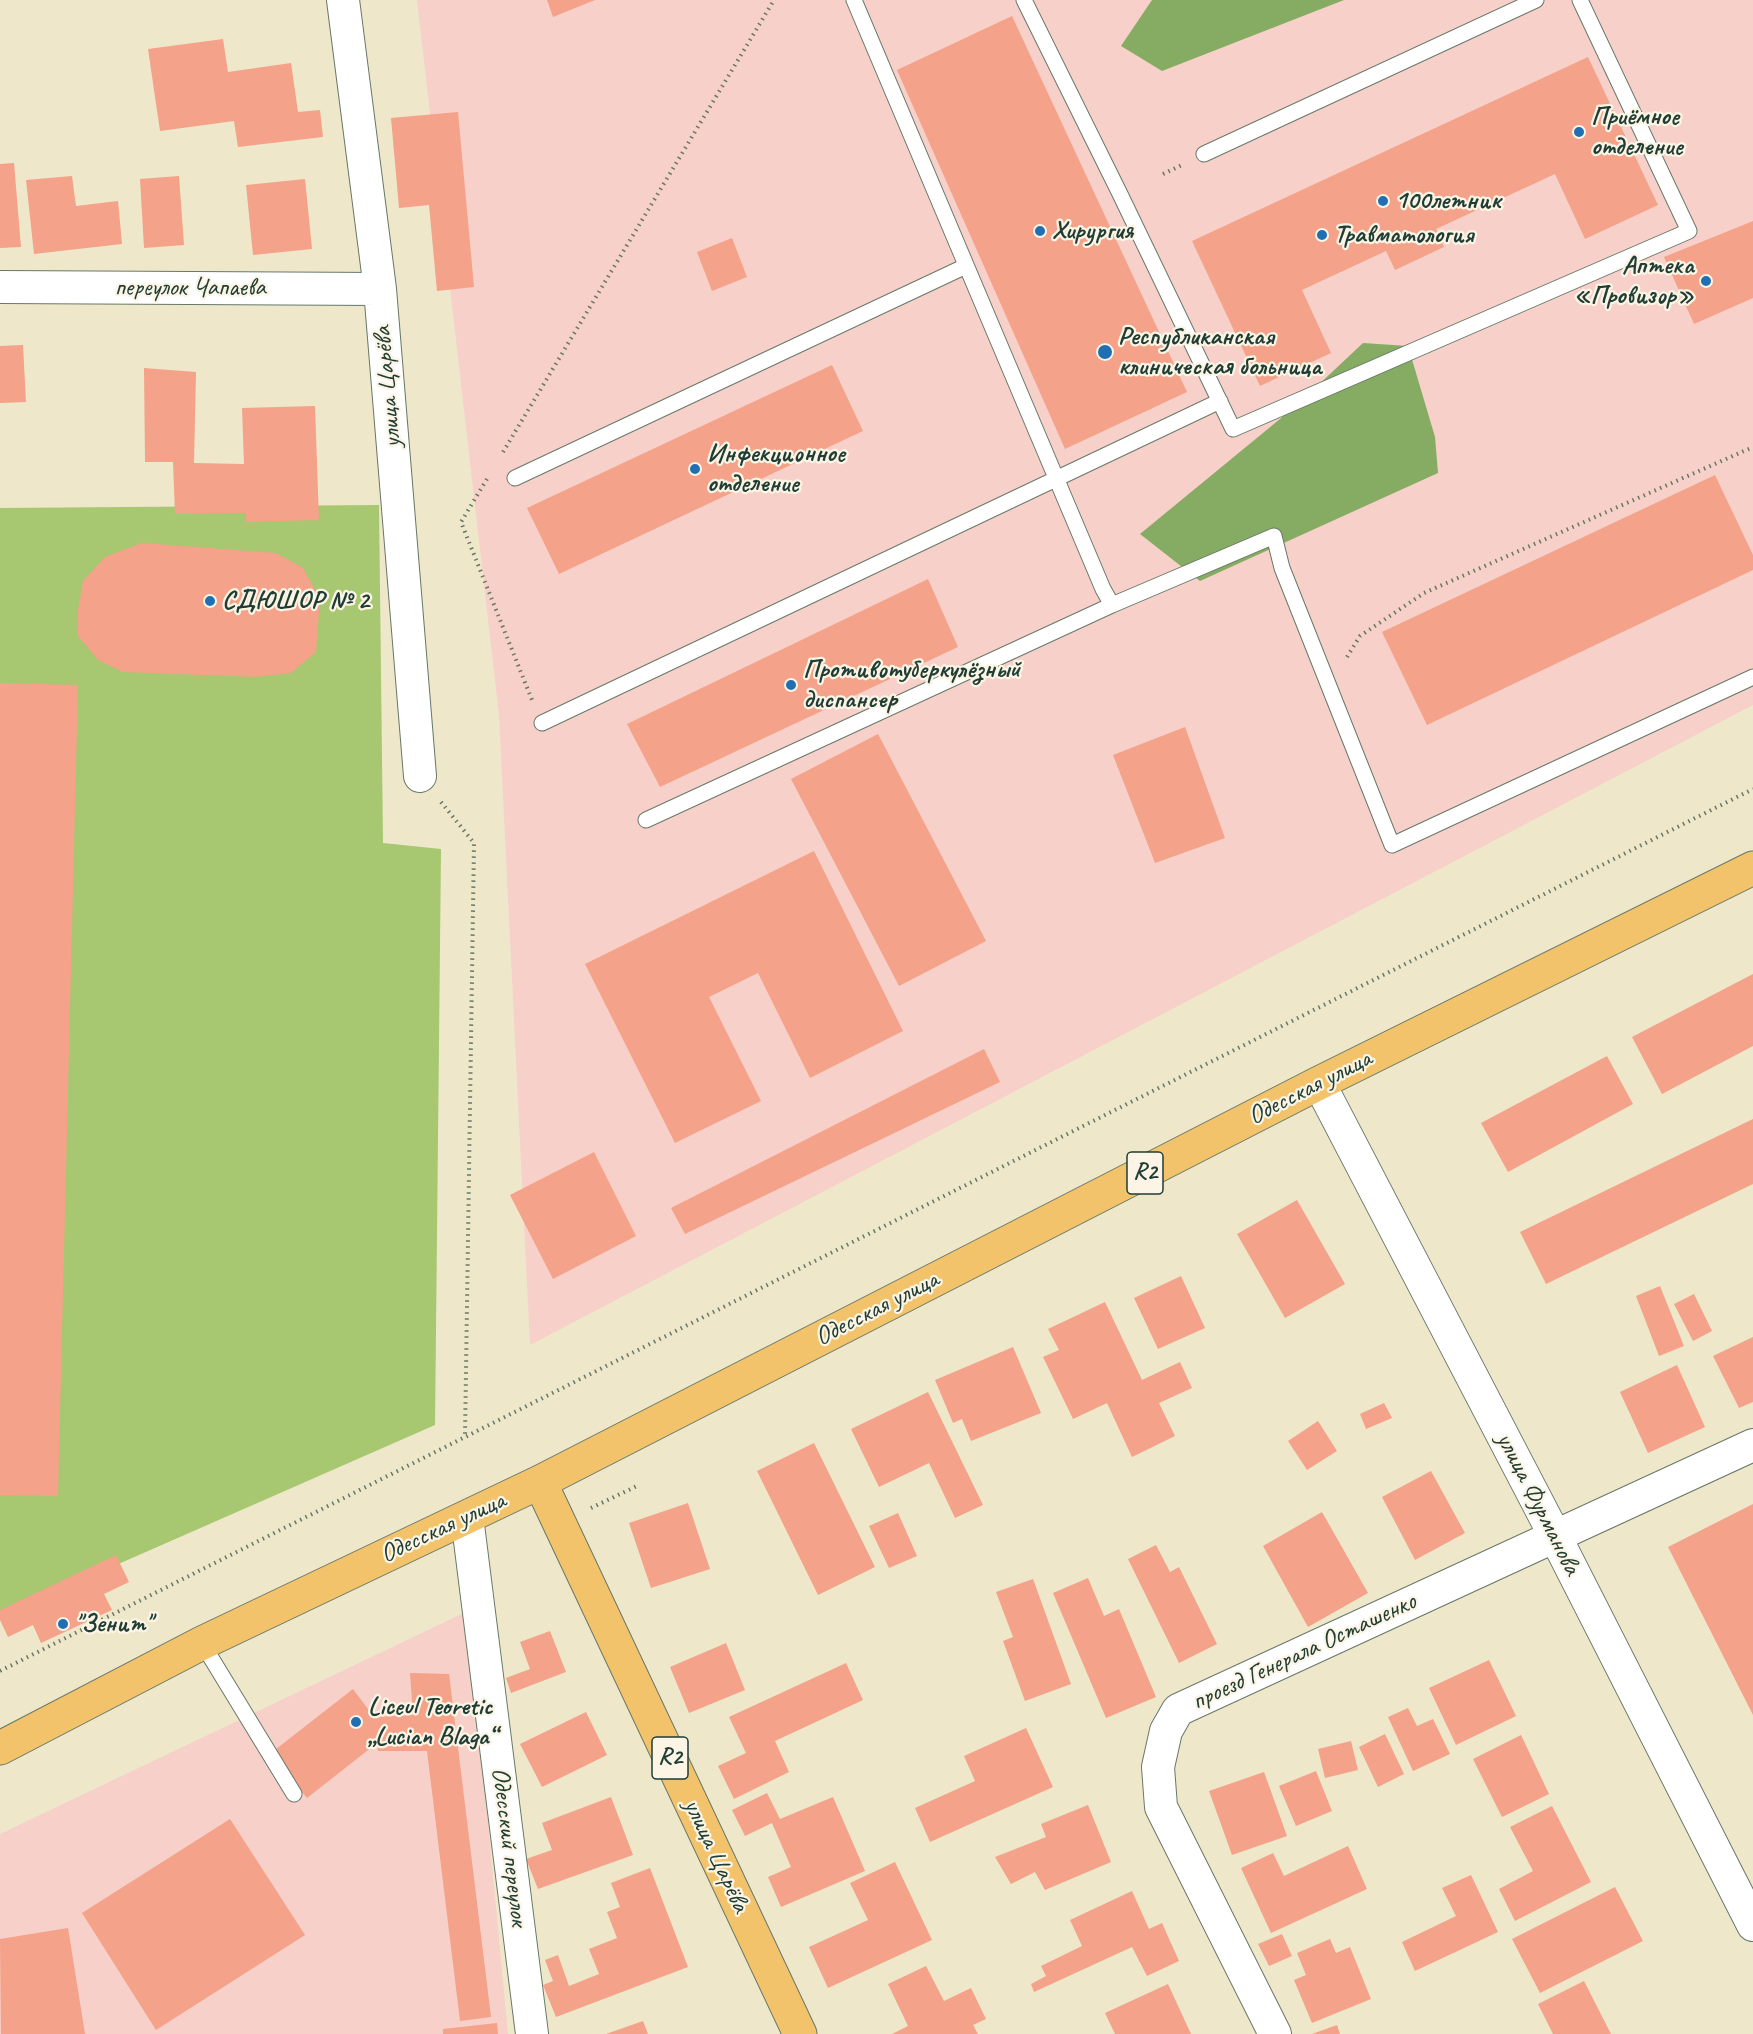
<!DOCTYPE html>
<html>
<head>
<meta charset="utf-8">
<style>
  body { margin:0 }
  canvas { display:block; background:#eee7ca }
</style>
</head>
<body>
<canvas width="1753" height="2034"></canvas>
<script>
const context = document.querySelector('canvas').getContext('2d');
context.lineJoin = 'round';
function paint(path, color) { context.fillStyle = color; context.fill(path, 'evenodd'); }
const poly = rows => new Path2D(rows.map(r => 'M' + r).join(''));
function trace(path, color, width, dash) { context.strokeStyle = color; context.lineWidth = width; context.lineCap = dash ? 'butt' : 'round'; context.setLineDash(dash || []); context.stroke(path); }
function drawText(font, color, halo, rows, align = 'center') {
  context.font = font + ' Caveat,sans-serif'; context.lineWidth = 4.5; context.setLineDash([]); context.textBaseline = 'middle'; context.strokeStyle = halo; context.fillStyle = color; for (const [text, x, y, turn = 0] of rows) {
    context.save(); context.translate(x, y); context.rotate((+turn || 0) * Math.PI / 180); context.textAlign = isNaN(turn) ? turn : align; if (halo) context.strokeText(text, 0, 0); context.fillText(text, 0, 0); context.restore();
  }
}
const built = poly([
  [417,0,1753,0,1753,705,530,1345,499,715],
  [468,1611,508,2034,0,2034,0,1834]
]);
const green = poly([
  [379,505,383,843,441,849,435,1425,0,1616,0,508]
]);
const forest = poly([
  [1152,0,1344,0,1162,71,1121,46],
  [1363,343,1408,346,1435,437,1438,473,1200,581,1140,534,1297,405]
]);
const building = poly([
  [547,0,595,0,553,17],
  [1012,16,1187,392,1065,449,897,70],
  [223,39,228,72,291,63,298,112,320,110,323,137,238,147,234,121,160,131,148,49],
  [1588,57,1658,205,1585,239,1555,174,1436,229,1444,247,1395,270,1386,251,1302,290,1331,353,1260,386,1192,241],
  [458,112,474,287,437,291,429,205,399,208,391,118],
  [14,163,21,247,0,248,0,164],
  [72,176,76,206,118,201,122,244,34,254,26,180],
  [179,176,184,245,144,248,140,179],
  [305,179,312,249,253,255,246,185],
  [1753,221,1753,298,1694,324,1664,257],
  [732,238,747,277,712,291,697,252],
  [23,345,26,402,0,403,0,346],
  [832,365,863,431,559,574,527,508],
  [144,368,196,372,194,463,244,464,242,408,315,406,319,520,246,522,246,513,175,514,173,462,145,462],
  [1715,475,1753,555,1753,570,1427,725,1382,632],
  [142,543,276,553,303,568,320,599,316,652,291,673,255,677,123,672,98,660,78,636,78,610,83,581,105,557],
  [928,579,958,647,660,787,627,724],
  [0,683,78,685,58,1496,0,1495],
  [1185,727,1225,838,1155,863,1113,755],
  [878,734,986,941,899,986,791,779],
  [814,851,903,1031,810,1078,758,973,709,997,761,1101,675,1143,585,964],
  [1753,974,1753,1046,1662,1094,1632,1037],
  [984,1049,1000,1082,685,1234,671,1208],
  [1607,1056,1633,1104,1508,1172,1481,1123],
  [1753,1119,1753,1184,1546,1284,1520,1232],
  [594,1152,636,1236,553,1279,510,1195],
  [1297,1200,1345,1284,1285,1318,1237,1234],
  [1181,1276,1205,1328,1158,1349,1134,1298],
  [1660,1286,1684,1346,1659,1356,1636,1296],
  [1694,1294,1712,1331,1693,1341,1674,1304],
  [1105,1302,1142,1380,1180,1362,1192,1388,1159,1403,1175,1436,1132,1457,1107,1403,1073,1419,1043,1357,1059,1350,1048,1329],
  [1753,1337,1753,1402,1739,1408,1713,1356],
  [1013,1347,1041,1413,971,1441,962,1419,953,1423,935,1380],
  [1677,1365,1705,1427,1648,1453,1620,1392],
  [928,1392,983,1505,955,1518,929,1463,879,1487,851,1429],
  [1384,1403,1392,1418,1366,1429,1360,1414],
  [1318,1421,1337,1451,1307,1470,1288,1441],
  [814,1443,875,1567,818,1595,757,1471],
  [1431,1471,1465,1533,1415,1560,1382,1497],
  [688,1503,710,1569,651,1588,629,1523],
  [1753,1504,1753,1715,1668,1547],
  [1322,1512,1368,1593,1308,1627,1263,1546],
  [898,1513,917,1556,889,1568,869,1526],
  [1156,1545,1170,1572,1179,1567,1217,1644,1179,1663,1128,1559],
  [116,1555,129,1582,104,1594,112,1610,41,1643,33,1625,8,1637,0,1620,0,1610],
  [1088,1578,1104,1616,1119,1609,1156,1697,1106,1718,1053,1593],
  [1033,1579,1071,1684,1025,1701,1003,1641,1013,1637,996,1592],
  [550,1631,566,1672,511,1693,506,1678,530,1669,520,1642],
  [726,1643,745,1690,689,1713,670,1667],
  [1489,1660,1516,1716,1456,1745,1429,1688],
  [846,1663,863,1700,775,1741,789,1772,734,1799,718,1766,746,1753,729,1717],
  [410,1673,449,1674,491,2017,460,2021,427,1751,378,1751,377,1743,307,1798,271,1753,353,1689,374,1717,413,1715],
  [1408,1708,1417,1726,1433,1719,1450,1754,1413,1771,1388,1717],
  [586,1712,607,1755,542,1787,520,1744],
  [1026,1728,1053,1787,930,1842,915,1808,975,1781,964,1756],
  [1385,1734,1404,1774,1378,1787,1359,1747],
  [1521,1735,1549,1794,1502,1817,1473,1759],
  [1351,1741,1358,1770,1325,1778,1318,1749],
  [1316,1771,1332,1811,1296,1826,1279,1786],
  [1264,1772,1287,1836,1232,1855,1209,1791],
  [767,1793,780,1819,833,1797,865,1871,781,1907,768,1877,791,1867,772,1823,745,1836,732,1810],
  [611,1797,633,1855,538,1889,526,1859,552,1850,542,1823],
  [1088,1805,1111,1862,1045,1890,1035,1872,1011,1884,995,1857,1046,1837,1041,1824],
  [1552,1806,1591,1882,1515,1921,1499,1889,1533,1871,1510,1827],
  [230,1819,305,1935,156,2030,82,1913],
  [1348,1846,1367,1889,1271,1933,1241,1868,1273,1853,1284,1876],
  [895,1862,932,1940,828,1988,809,1947,868,1920,850,1883],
  [650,1868,688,1967,556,2017,543,1985,553,1981,545,1960,558,1955,569,1986,599,1974,589,1949,617,1938,607,1912,620,1907,611,1883],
  [1471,1875,1498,1932,1415,1971,1402,1942,1456,1916,1442,1888],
  [1615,1887,1643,1941,1540,1993,1512,1939],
  [1132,1891,1149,1929,1162,1923,1179,1961,1147,1976,1132,1947,1034,1992,1031,1984,1046,1976,1041,1966,1082,1946,1070,1920],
  [68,1928,85,2034,1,2034,0,1939],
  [1282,1934,1292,1956,1269,1966,1258,1944],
  [1330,1939,1336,1953,1350,1947,1371,1999,1312,2023,1294,1980,1306,1975,1297,1953],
  [926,1966,944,2001,971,1988,986,2019,973,2025,978,2034,892,2034,908,2026,888,1984],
  [1584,1981,1611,2034,1553,2034,1538,2004],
  [1168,1984,1191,2034,1115,2034,1105,2013],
  [643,2021,648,2034,606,2034],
  [497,2023,498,2034,443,2034,443,2029],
  [1337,2025,1340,2034,1312,2034]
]);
const path = poly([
  [1163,174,1182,165],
  [503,452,774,0],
  [487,479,461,522,532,700],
  [1347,657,1360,636,1424,593,1753,447],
  [441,802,474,843,465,1437],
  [591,1508,637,1486],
  [0,1671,1753,789]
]);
const lane = poly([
  [854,0,1103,589,1112,605,1274,536,1282,568,1392,845,1753,677],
  [1024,0,1120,194,1233,429,1689,231,1580,0],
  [1204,154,1536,0],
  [515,478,966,266],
  [542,723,1220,401],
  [646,820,1112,605],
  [202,1643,294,1794]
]);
const street = poly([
  [343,0,380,289,420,776],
  [0,287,380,289],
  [1319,1083,1555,1536,1753,1925],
  [467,1517,532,2034],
  [1275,2034,1161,1807,1158,1767,1166,1731,1178,1710,1753,1445]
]);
const primary = poly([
  [540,1482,800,2034],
  [0,1748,202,1643,540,1482,1319,1083,1753,868]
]);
const markers = [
  [1579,132,6,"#1f6fb2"],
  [1383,201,6,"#1f6fb2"],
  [1040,231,6,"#1f6fb2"],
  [1322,235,6,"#1f6fb2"],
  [1706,281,6,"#1f6fb2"],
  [1105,352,8,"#1f6fb2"],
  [695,469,6,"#1f6fb2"],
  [210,601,6,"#1f6fb2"],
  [791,685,6,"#1f6fb2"],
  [63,1624,6,"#1f6fb2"],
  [356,1722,6,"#1f6fb2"]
];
const shields = [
  [1145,1173,36],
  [670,1758,36]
];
const shieldNames = [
  ["R2",1145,1173],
  ["R2",670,1758]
];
const poiNames = [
  ["Приёмное",1591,117],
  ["отделение",1591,147],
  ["100летник",1395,201],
  ["Хирургия",1052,231],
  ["Травматология",1334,235],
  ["Аптека",1694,266,"right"],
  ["«Провизор»",1694,296,"right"],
  ["Республиканская",1118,337],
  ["клиническая больница",1118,367],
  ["Инфекционное",707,454],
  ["отделение",707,484],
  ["СДЮШОР № 2",222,601],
  ["Противотуберкулёзный",803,670],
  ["диспансер",803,700],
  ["\"Зенит\"",75,1624],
  ["Liceul Teoretic",368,1707],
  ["„Lucian Blaga“",368,1737]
];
const streetNames = [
  ["переулок Чапаева",190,288],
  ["улица Царёва",388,387,-95],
  ["Одесская улица",1310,1088,-27],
  ["Одесская улица",877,1309,-27],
  ["улица Фурманова",1538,1504,63],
  ["Одесская улица",443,1528,-25],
  ["проезд Генерала Осташенко",1304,1652,-25],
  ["Одесский переулок",509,1847,83],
  ["улица Царёва",716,1856,65]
];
paint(built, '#f7d0c9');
paint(green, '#a7c770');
paint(forest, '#85ac62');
paint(building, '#f4a289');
trace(lane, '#677868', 17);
trace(street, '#677868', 34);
trace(primary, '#677868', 35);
trace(path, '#677868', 4, [1.5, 4.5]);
trace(lane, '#fff', 15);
trace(street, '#fff', 32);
trace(primary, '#f2c36a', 33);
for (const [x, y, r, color] of markers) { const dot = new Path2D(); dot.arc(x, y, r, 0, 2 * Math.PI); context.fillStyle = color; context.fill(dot); trace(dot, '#fcf5e5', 2); }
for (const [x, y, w] of shields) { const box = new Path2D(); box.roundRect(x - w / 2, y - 21, w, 42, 4.5); context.fillStyle = '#fcf5e5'; context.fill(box); trace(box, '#1f3d34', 1.5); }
drawText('bold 24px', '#1f3d34', null, shieldNames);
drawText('bold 26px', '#1f3d34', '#fcf5e5', poiNames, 'left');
drawText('26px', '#1f3d34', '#fcf5e5', streetNames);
</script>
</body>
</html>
